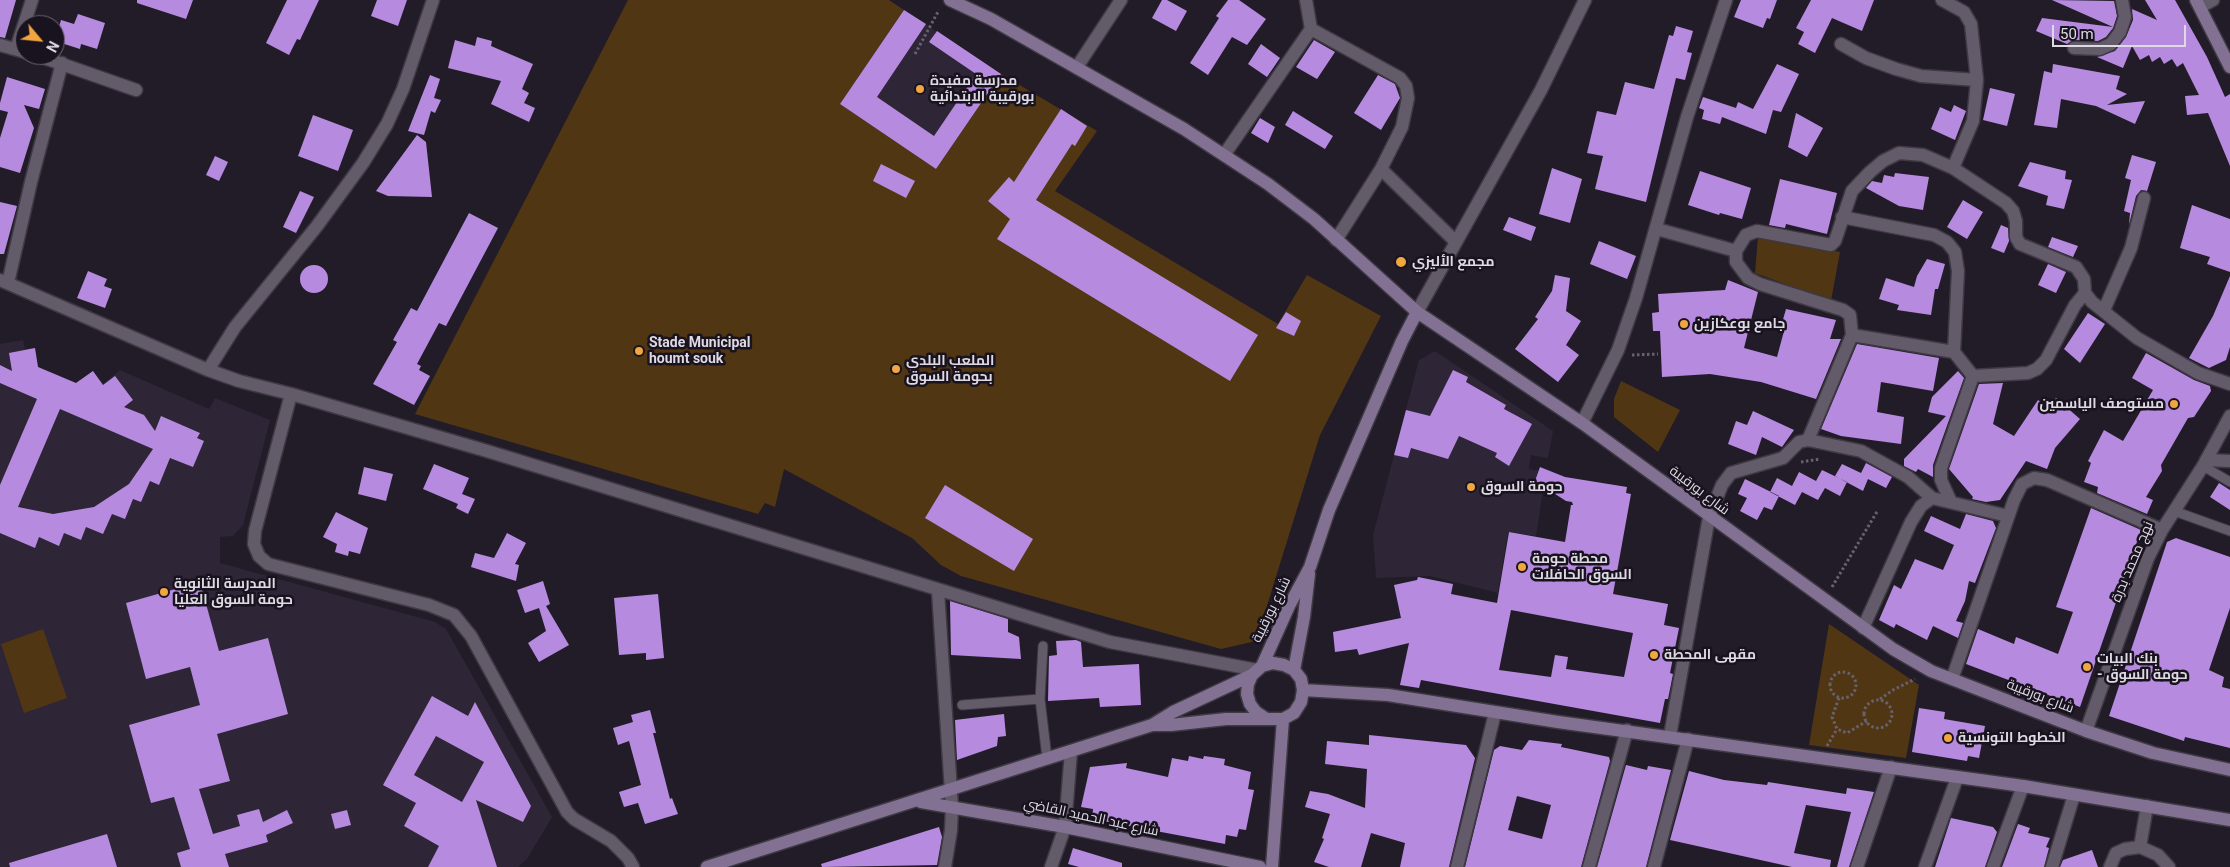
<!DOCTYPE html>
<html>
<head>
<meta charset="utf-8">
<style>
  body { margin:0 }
  #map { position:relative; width:2230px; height:867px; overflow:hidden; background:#221c29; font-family:Roboto,sans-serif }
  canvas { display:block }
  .north { position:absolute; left:15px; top:15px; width:50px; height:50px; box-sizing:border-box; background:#19131f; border:1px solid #68636d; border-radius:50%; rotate:118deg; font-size:14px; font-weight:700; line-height:20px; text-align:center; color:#dedae3 }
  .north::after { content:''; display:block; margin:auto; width:18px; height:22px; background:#f1a63f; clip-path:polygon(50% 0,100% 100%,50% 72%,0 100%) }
  .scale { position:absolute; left:2052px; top:25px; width:134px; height:22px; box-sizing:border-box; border:2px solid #dedae3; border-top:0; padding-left:6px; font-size:15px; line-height:18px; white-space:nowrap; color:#dedae3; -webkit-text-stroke:4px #19131f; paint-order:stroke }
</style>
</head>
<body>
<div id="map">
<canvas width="2230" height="867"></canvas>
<div class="north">N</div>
<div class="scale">50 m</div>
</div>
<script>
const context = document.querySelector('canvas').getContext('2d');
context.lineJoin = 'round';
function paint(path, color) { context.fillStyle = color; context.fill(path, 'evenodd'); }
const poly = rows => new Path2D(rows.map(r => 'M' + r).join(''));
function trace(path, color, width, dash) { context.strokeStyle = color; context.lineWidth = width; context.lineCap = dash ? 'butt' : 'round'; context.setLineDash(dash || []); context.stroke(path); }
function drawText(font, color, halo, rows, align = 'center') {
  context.font = font + ' Roboto,Cairo,sans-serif'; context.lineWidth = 5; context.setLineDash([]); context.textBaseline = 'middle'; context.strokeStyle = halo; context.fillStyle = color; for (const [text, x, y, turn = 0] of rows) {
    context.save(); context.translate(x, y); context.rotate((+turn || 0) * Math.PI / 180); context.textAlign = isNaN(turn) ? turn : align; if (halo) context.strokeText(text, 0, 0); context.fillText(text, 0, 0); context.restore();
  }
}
const built = poly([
  [904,10,1001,74,936,169,840,104],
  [23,340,25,349,35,348,38,367,75,383,93,371,103,384,120,370,209,409,215,398,270,420,243,525,233,536,220,537,220,563,435,622,446,629,552,817,527,859,518,867,0,867,0,344],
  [1435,351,1553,431,1548,458,1531,455,1529,469,1546,472,1536,536,1508,532,1498,593,1430,576,1376,578,1373,535,1419,360]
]);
const green = poly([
  [628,0,889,0,904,10,840,104,936,169,1001,74,1097,131,1055,191,1278,324,1307,275,1381,316,1320,435,1256,641,1221,649,961,576,941,565,912,538,784,469,775,507,765,503,758,514,415,414],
  [1758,237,1840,252,1831,301,1755,273],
  [1621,381,1680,410,1658,452,1614,417,1614,399],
  [1829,624,1919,685,1906,758,1809,745],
  [43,629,67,698,24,713,1,644]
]);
const building = poly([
  [0,0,16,0,5,38,0,37],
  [137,0,193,0,186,19,137,3],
  [287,0,319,0,300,40,297,39,289,55,266,43],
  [377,0,407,0,398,26,371,16],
  [1162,0,1167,0,1187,11,1176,31,1152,18],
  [1228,0,1239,0,1266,19,1247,45,1232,37,1208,75,1190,63,1219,18,1216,16],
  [1741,0,1777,0,1770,19,1767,18,1763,28,1734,17],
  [1811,0,1874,0,1862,31,1832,18,1815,53,1798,44,1804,32,1796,28],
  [2052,0,2114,1,2117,16,2113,28,2106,37,2098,41,2074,40,2067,44,2036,31,2042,18,2113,27],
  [2145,0,2175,0,2207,57,2225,97,2230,94,2230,166,2208,113,2187,115,2185,96,2199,95,2183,63,2177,67,2172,59,2164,64,2160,57,2152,62,2149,55,2140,60,2132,46,2123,68,2097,57,2115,51,2126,37,2133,20,2132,9,2157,20],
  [904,10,926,24,877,97,934,136,976,74,929,42,937,31,1001,74,936,169,840,104],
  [78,14,105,23,97,49,81,44,80,49,55,41,61,20,74,24],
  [1676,26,1693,31,1687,52,1692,53,1685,80,1676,78,1646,202,1595,189,1603,156,1587,153,1597,111,1616,115,1625,82,1654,89,1669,35,1673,36],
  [477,37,492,41,491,46,533,64,522,89,529,93,524,103,535,108,529,122,491,104,501,81,448,68,455,40,475,46],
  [1314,40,1335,52,1317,79,1296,67],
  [1261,44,1280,58,1267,77,1248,64],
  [1777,64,1799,74,1781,112,1773,110,1766,134,1722,117,1720,124,1702,119,1704,110,1699,108,1703,97,1736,108,1738,102,1753,109],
  [2053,64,2120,76,2116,89,2127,94,2107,105,2145,101,2135,124,2096,106,2061,99,2057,128,2034,125,2044,71,2052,73],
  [430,75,440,79,434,98,441,100,435,113,431,111,424,135,408,131],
  [1378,75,1395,84,1400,98,1381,130,1354,113],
  [7,77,45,89,39,109,24,105,34,128,20,173,0,167,0,138,8,112,0,110,0,103],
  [1990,88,2015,94,2007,126,1983,120],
  [1954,105,1966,111,1955,140,1931,129,1940,107,1951,112],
  [1061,109,1087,126,1075,146,1072,144,1036,200,1258,335,1230,381,997,239,1010,219,988,201,1009,177,1014,182],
  [1293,111,1333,136,1325,149,1285,125],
  [1796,113,1823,128,1807,157,1788,147],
  [313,115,353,130,338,171,298,156],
  [1260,118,1275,127,1268,143,1251,133],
  [417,135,426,142,432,197,388,196,376,191],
  [2132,155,2156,162,2147,191,2141,190,2136,196,2129,225,2130,213,2124,211,2131,180,2125,178],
  [215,156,228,162,219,181,206,175],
  [2030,162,2066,171,2065,179,2072,180,2064,209,2046,205,2048,196,2018,186],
  [881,164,915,181,906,198,873,181],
  [1552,168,1582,179,1570,223,1539,214],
  [1700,171,1751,188,1742,219,1720,213,1719,215,1688,205],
  [1895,173,1929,177,1923,210,1899,206,1866,188,1872,181,1882,183,1884,175,1894,177],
  [1780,179,1837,193,1827,234,1786,224,1785,228,1769,225],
  [300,191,314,197,296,233,283,227],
  [1963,200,1983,212,1967,239,1947,227],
  [0,202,17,206,4,254,0,254],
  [2192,205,2230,219,2230,272,2207,264,2210,257,2180,248],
  [469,213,498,228,446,326,439,323,417,364,421,366,419,370,430,376,414,405,373,384,397,342,393,340,411,308,417,311],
  [1509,217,1536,227,1531,241,1503,230],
  [2001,225,2008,228,2009,241,2004,253,1991,248],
  [2052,237,2078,246,2073,257,2048,247],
  [1599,241,1636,256,1627,279,1590,264],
  [1927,259,1945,264,1938,289,1935,289,1931,315,1897,310,1899,305,1879,299,1886,278,1914,287,1917,276],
  [2048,264,2066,272,2056,293,2038,285],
  '300 279a14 14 0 1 1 28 0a14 14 0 1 1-28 0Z',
  [88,271,107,279,104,286,112,289,105,308,77,298],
  [1555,275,1570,278,1566,311,1581,321,1566,345,1579,355,1558,382,1515,349,1538,319,1535,317,1552,291],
  [2230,276,2230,347,2226,360,2209,368,2189,358,2213,316],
  [1728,280,1758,292,1744,348,1777,357,1784,331,1780,330,1786,309,1836,320,1830,339,1841,339,1816,399,1761,382,1710,374,1662,377,1660,331,1653,331,1652,313,1659,312,1658,294,1725,290],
  [1286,312,1301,321,1294,336,1276,328],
  [2088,313,2105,324,2080,363,2064,349],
  [1857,344,1939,358,1933,391,1881,382,1877,412,1904,417,1901,444,1841,436,1821,429],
  [35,348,38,367,76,383,93,371,103,385,115,376,133,400,124,407,144,415,155,431,161,416,200,433,197,438,204,441,193,467,170,458,159,485,150,481,141,502,133,499,125,519,112,514,103,534,86,527,81,540,64,533,59,546,39,537,35,548,0,533,0,485,37,399,0,383,0,365,12,371,9,353],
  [60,409,153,449,129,484,94,507,53,514,18,507],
  [2146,353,2194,380,2210,386,2211,391,2194,417,2188,418,2161,465,2162,471,2146,497,2153,500,2147,514,2097,493,2098,487,2084,482,2091,463,2088,461,2104,430,2123,441,2153,390,2132,378],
  [1453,370,1468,377,1466,382,1506,405,1504,409,1532,424,1509,466,1495,457,1497,453,1459,436,1448,459,1411,448,1408,458,1394,455,1406,410,1430,416],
  [1958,371,1964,378,1933,465,1933,477,1918,469,1916,472,1904,466,1904,459,1946,416,1928,412,1932,397],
  [2003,383,1993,424,2014,436,2038,400,2048,408,2056,398,2080,419,2055,448,2047,469,2026,461,2000,500,1986,502,1972,499,1973,497,1949,469,1979,384],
  [1753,411,1794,430,1782,447,1762,437,1756,455,1728,444,1736,421,1747,425],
  [1866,463,1892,477,1886,488,1868,479,1863,491,1835,476,1842,464,1861,473],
  [434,464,469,478,462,494,475,499,468,514,456,508,458,504,423,489],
  [364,467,393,474,386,501,358,494],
  [1540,467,1565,477,1627,487,1626,493,1631,494,1613,594,1668,604,1664,625,1679,628,1670,673,1673,674,1668,699,1665,699,1660,723,1421,680,1419,688,1400,685,1409,643,1359,655,1357,649,1335,652,1333,632,1401,618,1394,585,1417,580,1418,577,1453,584,1451,594,1497,603,1509,532,1565,542,1571,505,1573,505,1572,502,1566,501,1535,481],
  [1511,610,1633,633,1624,677,1566,669,1568,657,1555,655,1551,677,1499,670],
  [1822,470,1847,482,1840,496,1825,488,1818,500,1802,492,1795,505,1770,492,1777,478,1792,486,1799,472,1816,481],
  [1745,479,1779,496,1772,510,1764,507,1757,520,1740,511,1747,498,1738,494],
  [2219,483,2230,490,2230,510,2210,497],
  [945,485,1033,539,1014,571,925,518],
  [2091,508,2141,530,2080,707,1966,664,1978,629,2014,644,2016,637,2058,654,2073,612,2056,607],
  [336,512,368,528,360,554,349,551,348,556,335,552,337,544,323,537],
  [1966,514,1993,521,1996,528,1975,583,1969,581,1965,601,1956,621,1963,623,1958,638,1933,626,1927,640,1896,624,1894,628,1879,620,1894,585,1901,589,1915,559,1943,570,1954,545,1924,531,1931,516,1960,529],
  [507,533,526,543,515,564,519,565,516,581,471,567,475,553,494,558],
  [2176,538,2230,557,2230,608,2209,670,2224,677,2222,687,2230,689,2230,748,2185,737,2184,741,2109,716,2167,542],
  [543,581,550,604,546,606,569,645,539,662,528,643,546,631,539,608,525,613,517,590],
  [200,582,219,651,268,638,288,714,217,734,230,781,199,789,213,834,240,826,237,815,259,809,263,822,287,810,293,823,266,835,268,842,225,854,229,867,181,867,177,853,190,849,174,797,151,803,129,725,200,705,190,667,146,679,126,603],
  [658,594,664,658,646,660,646,653,619,655,614,598],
  [950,601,1008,619,1008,632,1019,637,1021,659,951,655],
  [1076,640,1081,642,1083,667,1139,664,1141,705,1100,707,1099,698,1048,701,1049,656,1057,655,1056,641],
  [432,696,468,716,475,702,531,806,523,822,476,800,497,867,428,867,439,846,404,826,416,803,383,785],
  [436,736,484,762,462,802,414,775],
  [1919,708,1945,712,1944,719,1985,726,1979,758,1968,756,1967,761,1912,752],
  [650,710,656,733,653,733,670,799,672,798,678,814,645,824,638,803,624,807,619,792,641,785,629,741,618,745,613,728,633,722,631,715],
  [1004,714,1006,736,998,737,997,746,957,760,955,720],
  [1369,735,1466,745,1475,758,1449,867,1400,867,1405,843,1371,833,1361,867,1329,867,1314,862,1324,839,1322,838,1330,814,1305,807,1310,791,1328,794,1365,808,1367,769,1325,764,1327,741,1369,745],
  [1529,740,1562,744,1561,747,1609,757,1610,761,1581,867,1465,867,1494,750,1500,746,1522,750],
  [1517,796,1551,805,1542,839,1508,830],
  [1189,756,1203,759,1204,756,1225,759,1224,765,1251,772,1248,789,1254,790,1246,830,1239,829,1237,837,1226,835,1225,844,1092,819,1093,809,1081,807,1090,767,1127,763,1126,768,1168,777,1172,758,1188,761],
  [1626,765,1647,770,1648,766,1671,770,1646,867,1597,867],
  [1689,771,1724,780,1767,785,1768,782,1846,794,1847,788,1874,792,1849,867,1837,867,1851,812,1806,805,1794,853,1831,860,1830,867,1792,867,1670,840],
  [347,810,351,825,335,829,331,814],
  [1951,818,1993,827,1997,832,1985,867,1935,867],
  [2018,824,2030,828,2028,833,2050,838,2046,847,2049,848,2044,867,2002,867],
  [939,827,942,837,937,865,822,867,821,864],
  [107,834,117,867,10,867,9,863],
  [1073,848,1122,863,1122,867,1079,867,1068,864],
  [2092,850,2098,867,2060,867,2063,860]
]);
const path = poly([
  [915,54,939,10],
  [1632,355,1658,354],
  [1801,462,1820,459],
  [1832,587,1878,510],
  '1830 685a13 13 0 1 1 26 0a13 13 0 1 1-26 0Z',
  [1839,698,1832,717,1837,729,1847,733,1867,721],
  [1880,699,1893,690,1915,679],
  '1864 714a14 14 0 1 1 28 0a14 14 0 1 1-28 0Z',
  [1827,746,1837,729]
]);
const lane = poly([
  [2203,466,2230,482],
  [2174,511,2230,531],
  [1043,646,1040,699,1047,758],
  [962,705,1040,699]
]);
const street = poly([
  [1306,0,1311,29,1400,78,1406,86,1408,98,1402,127,1381,169,1336,240],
  [1942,0,1964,12,1971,24,1977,80,1973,121,1953,168],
  [2200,7,2213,0],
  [1841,44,1866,58,1896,69,1921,76,1977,80],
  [0,45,25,52],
  [2074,48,2100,49,2111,44,2120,32,2125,17,2122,0],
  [16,49,32,0],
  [36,55,136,90],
  [1077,67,1121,0],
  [1224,155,1311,29],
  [1381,169,1455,241],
  [1842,217,1934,235,1947,242,1955,252,1958,271,1954,352,1973,376,1941,468,1941,480,1951,502],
  [1657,229,1736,251],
  [0,280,208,370,239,381,291,394,487,451,1110,642,1257,670],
  [8,283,31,182,62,63],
  [2104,310,2131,248,2144,198],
  [1417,312,1541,90,1585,0],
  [1852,335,1954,352],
  [208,370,235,327,317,226,363,163,387,124,403,89,433,0],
  [1973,376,2028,373,2037,369,2046,360,2075,305,2085,293],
  [291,394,255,531,254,544,259,556,268,564,429,605,454,615,471,636,567,812,574,819,611,841,628,858,633,867],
  [1582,423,1618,350,1636,298,1687,117,1726,0],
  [1808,440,1852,335,1850,315,1843,310,1760,284,1748,278,1736,262,1736,251,1746,235,1757,231,1831,245,1835,241,1852,191,1870,172,1883,161,1899,153,1923,155,1953,168,2006,203,2013,211,2016,221,2016,237,2020,244,2076,267,2084,279,2085,293,2092,302,2137,338,2198,373,2230,384],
  [2206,460,2230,461],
  [938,591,952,807,951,830,945,867],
  [1863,628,1911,522,1921,506,1932,498],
  [1952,679,2014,500,2022,484,2034,478,2047,480,2162,530],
  [2086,731,2148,558,2162,530,2203,466,2230,416],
  [1670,736,1709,517,1722,485,1731,473,1783,458,1799,442,1808,440,1861,451,1908,477,1932,498,2008,516],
  [2147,806,2140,847,2158,855,2169,867],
  [1051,867,1065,827,1071,751],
  [1457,867,1495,713],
  [1589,867,1627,730],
  [1654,867,1688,739],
  [1857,867,1891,767],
  [1925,867,1957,778],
  [1993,867,2023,786],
  [2052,867,2074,795],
  [2110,867,2116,853,2125,849,2140,847]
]);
const secondary = poly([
  [950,0,991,19,1184,129,1268,184,1314,219,1417,312,1582,423,1893,649,1931,671,2086,731,2153,753,2230,770],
  [2196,0,2230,67],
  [1262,666,1289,606,1310,567,1329,510,1402,341,1417,312],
  [1294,670,1304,617,1309,574],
  [1303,690,1388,695,1558,722,2023,786,2230,820],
  [1152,725,1171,725,1226,719,1283,719,1294,713,1301,702,1303,690,1301,679,1294,670,1284,665,1273,663,1262,666,1252,675,1248,684,1247,694,1250,704,1256,712,1265,718],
  [921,802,1065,827,1260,867],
  [707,867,1152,725,1173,712,1252,675],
  [1272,867,1283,719]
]);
const markers = [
  [920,89,5,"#f1a63f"],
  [1401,262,6,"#f1a63f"],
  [1684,324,5,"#f1a63f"],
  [639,351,5,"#f1a63f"],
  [896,369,5,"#f1a63f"],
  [2174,404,5,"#f1a63f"],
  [1471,487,5,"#f1a63f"],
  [1522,567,5,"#f1a63f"],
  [164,592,5,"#f1a63f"],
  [1654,655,5,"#f1a63f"],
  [2087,667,5,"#f1a63f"],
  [1948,738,5,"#f1a63f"]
];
const poiNames = [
  ["مدرسة مفيدة",930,81],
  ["بورقيبة الابتدائية",930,97],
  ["مجمع الأليزي",1412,262],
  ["جامع بوعكازين",1694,324],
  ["Stade Municipal",649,343],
  ["houmt souk",649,359],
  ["الملعب البلدي",906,361],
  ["بحومة السوق",906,377],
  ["مستوصف الياسمين",2164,404,"right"],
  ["حومة السوق",1481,487],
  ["محطة حومة",1532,559],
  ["السوق الحافلات",1532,575],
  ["المدرسة الثانوية",174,584],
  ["حومة السوق العليا",174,600],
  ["مقهى المحطة",1664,655],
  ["بنك البيات",2097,659],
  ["- حومة السوق",2097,675],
  ["الخطوط التونسية",1958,738]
];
const streetNames = [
  ["شارع بورقيبة",1699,491,37],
  ["نهج محمد بدرة",2133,562,-67],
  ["شارع بورقيبة",1272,610,-64],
  ["شارع بورقيبة",2040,697,21],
  ["شارع عبد الحميد القاضي",1091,818,12]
];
paint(built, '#2e2537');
paint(green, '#503613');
paint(building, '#b68bdf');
trace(lane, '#3e3943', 11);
trace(street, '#3e3943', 15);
trace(secondary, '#3e3943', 15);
trace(path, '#67626d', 3, [2.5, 2.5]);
trace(lane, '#635b6a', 9);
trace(street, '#635b6a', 12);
trace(secondary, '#827193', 12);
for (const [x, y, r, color] of markers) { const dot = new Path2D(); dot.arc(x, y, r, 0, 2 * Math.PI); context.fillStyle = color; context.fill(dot); trace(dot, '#19131f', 2); }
drawText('bold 14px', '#dedae3', '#19131f', poiNames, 'left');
drawText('14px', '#dedae3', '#19131f', streetNames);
</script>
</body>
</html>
